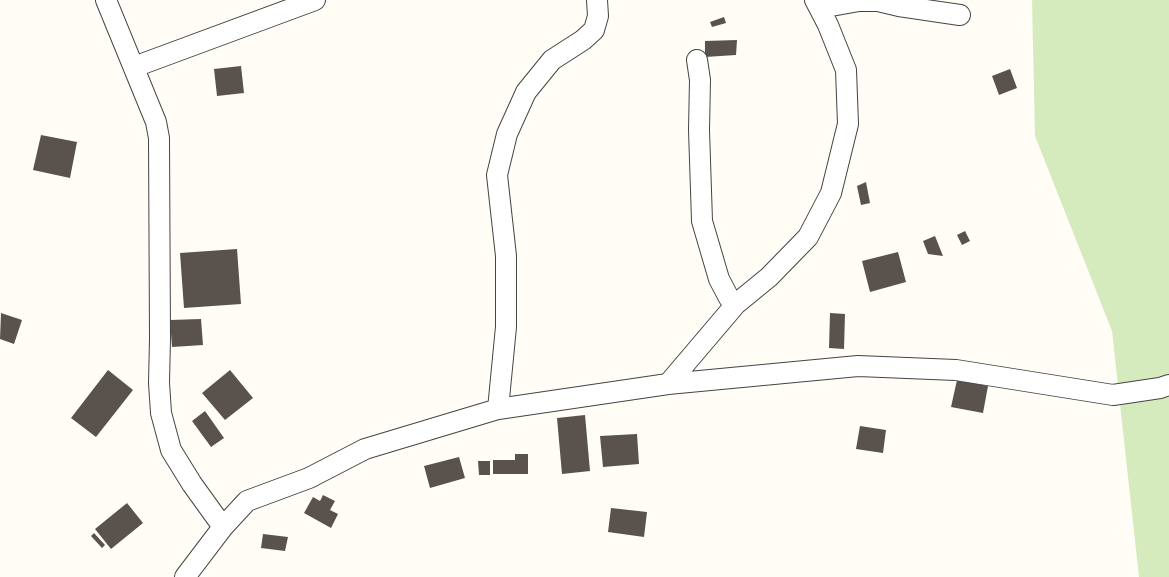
<!DOCTYPE html>
<html>
<head>
<meta charset="utf-8">
<style>
  body { margin:0 }
  canvas { display:block; background:#fffdf5 }
</style>
</head>
<body>
<canvas width="1169" height="577"></canvas>
<script>
const context = document.querySelector('canvas').getContext('2d');
context.lineJoin = 'round';
function paint(path, color) { context.fillStyle = color; context.fill(path, 'evenodd'); }
const poly = rows => new Path2D(rows.map(r => 'M' + r).join(''));
function trace(path, color, width, dash) { context.strokeStyle = color; context.lineWidth = width; context.lineCap = dash ? 'butt' : 'round'; context.setLineDash(dash || []); context.stroke(path); }
const green = poly([
  [1032,0,1169,0,1169,577,1139,577,1112,331,1035,136]
]);
const building = poly([
  [724,17,726,23,712,27,710,22],
  [737,40,736,55,705,57,705,41],
  [241,66,244,93,217,96,214,69],
  [1010,69,1017,88,999,95,992,76],
  [41,135,77,142,70,178,33,170],
  [866,182,870,203,861,205,857,186],
  [965,231,970,241,962,245,957,235],
  [935,236,943,256,928,254,923,241],
  [237,249,241,304,184,308,180,253],
  [898,252,906,282,870,292,862,261],
  [1,313,22,320,14,344,0,339],
  [830,313,845,314,844,349,829,348],
  [201,319,203,345,172,347,170,320],
  [108,370,133,390,96,437,71,418],
  [230,370,253,398,225,420,202,393],
  [957,380,988,386,983,413,951,407],
  [205,411,224,438,211,447,192,421],
  [585,415,590,471,562,474,557,418],
  [860,426,886,430,883,453,856,449],
  [637,434,639,464,603,467,600,436],
  [515,454,528,454,528,474,493,474,493,460,515,460],
  [459,457,465,478,430,488,424,466],
  [478,461,490,461,490,475,479,475],
  [323,495,335,501,330,510,338,514,331,528,304,513,313,497,320,501],
  [127,503,143,523,111,549,95,529],
  [611,508,647,512,644,537,608,532],
  [94,533,105,545,102,548,91,536],
  [263,534,288,537,285,551,261,548]
]);
const minor = poly([
  [106,0,156,122,159,138,160,339,159,383,161,413,171,450,192,484,223,527],
  [820,8,859,1,878,1,899,6,960,15],
  [697,60,700,80,699,130,702,221,719,279,729,298,736,304],
  [134,67,315,0],
  [668,384,736,304,769,277,808,237,831,193,848,124,846,70,828,25,815,0],
  [498,409,506,327,506,256,497,175,507,134,526,92,552,60,583,40,594,30,598,16,597,0],
  [185,577,223,527,247,501,309,478,365,449,498,409,668,384,858,366,956,370,1113,395,1160,388,1169,385]
]);
paint(green, '#d5ebbd');
paint(building, '#5a524d');
trace(minor, '#444', 22);
trace(minor, '#fff', 20);
</script>
</body>
</html>
